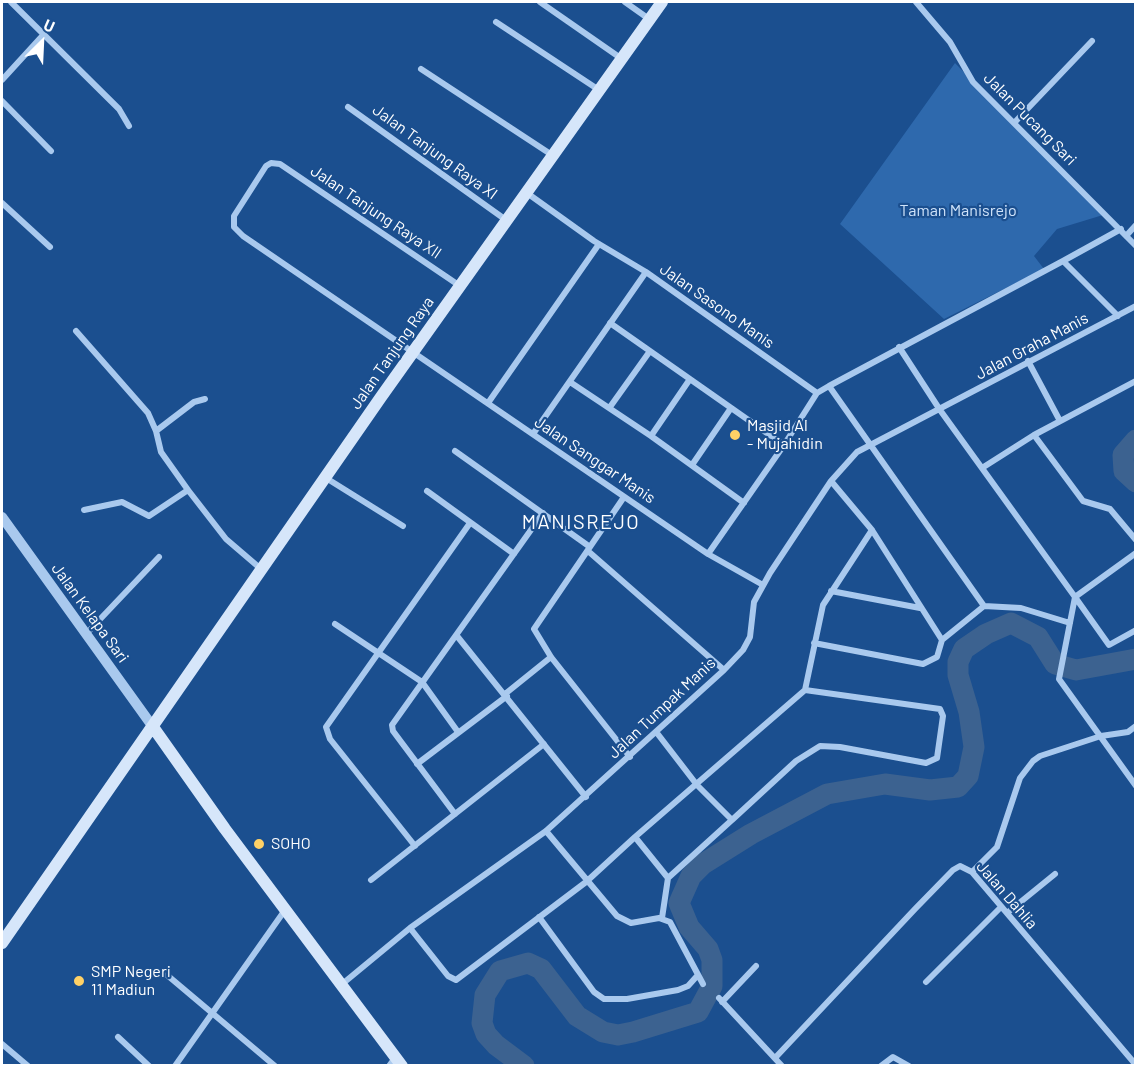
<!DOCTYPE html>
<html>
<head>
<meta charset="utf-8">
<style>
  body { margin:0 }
  #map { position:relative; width:1137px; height:1067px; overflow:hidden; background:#1b4f8f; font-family:Barlow,sans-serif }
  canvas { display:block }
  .frame { position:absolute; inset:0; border:3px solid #fff; pointer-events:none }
  .north { position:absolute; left:12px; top:12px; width:60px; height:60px; -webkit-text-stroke:4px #1b4f8f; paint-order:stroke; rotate:24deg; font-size:16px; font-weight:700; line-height:24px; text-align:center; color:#fff }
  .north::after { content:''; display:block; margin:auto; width:21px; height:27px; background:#fff; clip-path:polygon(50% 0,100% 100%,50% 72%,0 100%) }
</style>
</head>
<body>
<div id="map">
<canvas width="1137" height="1067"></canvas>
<div class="frame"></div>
<div class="north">U</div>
</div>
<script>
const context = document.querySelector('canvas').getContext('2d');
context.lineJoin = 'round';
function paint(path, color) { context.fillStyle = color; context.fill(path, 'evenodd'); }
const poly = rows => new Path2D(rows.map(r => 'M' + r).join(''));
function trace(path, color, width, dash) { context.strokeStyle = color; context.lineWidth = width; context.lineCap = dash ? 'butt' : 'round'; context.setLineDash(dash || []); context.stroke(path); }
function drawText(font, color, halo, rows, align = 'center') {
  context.font = font + ' Barlow,sans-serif'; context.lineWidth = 4.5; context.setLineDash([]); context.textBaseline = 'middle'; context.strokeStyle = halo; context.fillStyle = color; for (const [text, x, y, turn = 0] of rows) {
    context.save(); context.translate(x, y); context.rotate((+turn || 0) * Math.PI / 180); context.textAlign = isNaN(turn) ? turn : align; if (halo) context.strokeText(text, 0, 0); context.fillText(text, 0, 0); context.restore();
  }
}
const green = poly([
  [955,63,1103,215,1057,229,1034,256,1044,269,944,319,840,224]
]);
const river = poly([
  [1136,440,1123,455,1124,471,1136,482],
  [524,1066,496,1045,486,1034,482,1023,485,995,500,971,528,963,541,969,577,1016,603,1032,618,1035,633,1032,698,1012,712,986,712,960,708,949,689,927,679,903,691,876,703,864,751,834,827,794,885,784,930,790,958,787,968,776,974,747,969,712,958,675,958,662,964,649,986,634,1011,623,1038,637,1055,664,1076,670,1136,659]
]);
const minor = poly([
  [11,2,119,109,129,126],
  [540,2,622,59],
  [625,2,649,19],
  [916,2,950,42,973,82,1136,246],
  [496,22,599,90],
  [421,69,552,155],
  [2,80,44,34],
  [2,101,51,151],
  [348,107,506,220],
  [1014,123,1092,41],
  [527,193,594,241,646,272,817,393],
  [2,203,50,247],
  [1126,236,1136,225],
  [1063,261,1121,229],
  [460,286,280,164,271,163,266,166,234,216,234,227,243,236,708,554,763,585],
  [610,323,784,445],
  [76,331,148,413,156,431,161,452,188,490,226,539,261,569],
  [899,347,940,410,1075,597,1059,679,1136,786],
  [1028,361,1060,421],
  [570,382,651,436,744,503],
  [829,386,984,606],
  [488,403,599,244],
  [610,407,650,351],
  [156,431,194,402,205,399],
  [533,434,646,272],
  [1034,435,1083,501,1110,509,1136,540],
  [651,436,690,379],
  [455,451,590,547],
  [692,465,731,408],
  [982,468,1034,435,1136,381],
  [326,478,403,526],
  [831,481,872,530,942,640],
  [427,491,514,554],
  [624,497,534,629,551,657,630,757],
  [84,510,122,502,149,516,188,490],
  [588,551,724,670],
  [1136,553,1075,597,1109,645,1136,630],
  [708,554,784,445,817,393,829,386,1063,261,1118,316],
  [831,591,920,608],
  [335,624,422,682,458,732],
  [87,633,159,557],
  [457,636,586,797],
  [814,643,923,664,937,657,942,640,984,606,1021,608,1070,623],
  [505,694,551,657],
  [657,733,697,785,732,820,796,761,820,746,840,747,926,763,937,758,943,716,940,709,805,690],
  [417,764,507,696],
  [455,814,393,731,392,725,543,513],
  [546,831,617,916,631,923,659,918,670,922,703,984],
  [635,837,668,878],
  [415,846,330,739,326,727,470,523],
  [972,872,997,847,1020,778,1033,761,1040,756,1101,736,1128,732,1136,726],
  [371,880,544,744],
  [1007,913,1055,874],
  [539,917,594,992,604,999,627,999,678,990,688,986,697,976],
  [662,918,668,878,733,819],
  [410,928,448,976,456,980,586,882,635,837,805,690,823,605,872,530],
  [167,975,275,1066],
  [926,982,1001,907],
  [341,985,410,928,546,831,724,670,743,650,750,637,754,602,770,573,831,481,857,452,1136,306],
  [719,998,782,1066],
  [722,1002,756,966],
  [118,1037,149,1066],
  [2,1044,28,1066],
  [775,1058,915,909,953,870,960,866,972,872,1136,1065],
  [175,1066,285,910],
  [389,1066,395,1058],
  [881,1066,893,1057,909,1066]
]);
const tertiary = poly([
  [2,517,153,727]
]);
const secondary = poly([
  [153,727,225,829,402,1066],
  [2,943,381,397,662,2]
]);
const markers = [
  [735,435,6,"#ffd166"],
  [259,844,6,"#ffd166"],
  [79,981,6,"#ffd166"]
];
const streetNames = [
  ["Jalan Pucang Sari",1030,119,45],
  ["Jalan Tanjung Raya XI",435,152,36],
  ["Jalan Tanjung Raya XII",376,212,34],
  ["Jalan Sasono Manis",717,306,35],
  ["Jalan Graha Manis",1032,346,-28],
  ["Jalan Tanjung Raya",392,353,-55],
  ["Jalan Sanggar Manis",595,460,34],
  ["Jalan Kelapa Sari",90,613,54],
  ["Jalan Tumpak Manis",662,708,-43],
  ["Jalan Dahlia",1007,895,49]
];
const parkNames = [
  ["Taman Manisrejo",958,211]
];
const poiNames = [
  ["Masjid Al",747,426],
  ["- Mujahidin",747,444],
  ["SOHO",271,844],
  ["SMP Negeri",91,972],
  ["11 Madiun",91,990]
];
const quarterNames = [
  ["MANISREJO",581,522]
];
paint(green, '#2e69ad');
trace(river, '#3c6290', 21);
trace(minor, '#a9c9ee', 6);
trace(tertiary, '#a9c9ee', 10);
trace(secondary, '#d6e6fa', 12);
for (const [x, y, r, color] of markers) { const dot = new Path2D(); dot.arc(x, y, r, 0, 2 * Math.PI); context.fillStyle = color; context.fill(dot); trace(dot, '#1b4f8f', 2); }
drawText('16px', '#fff', '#1b4f8f', streetNames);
drawText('16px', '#cfe3fa', '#1b4f8f', parkNames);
drawText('16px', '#fff', '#1b4f8f', poiNames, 'left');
context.letterSpacing = '1.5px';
drawText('20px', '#fff', '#1b4f8f', quarterNames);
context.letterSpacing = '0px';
</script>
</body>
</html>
